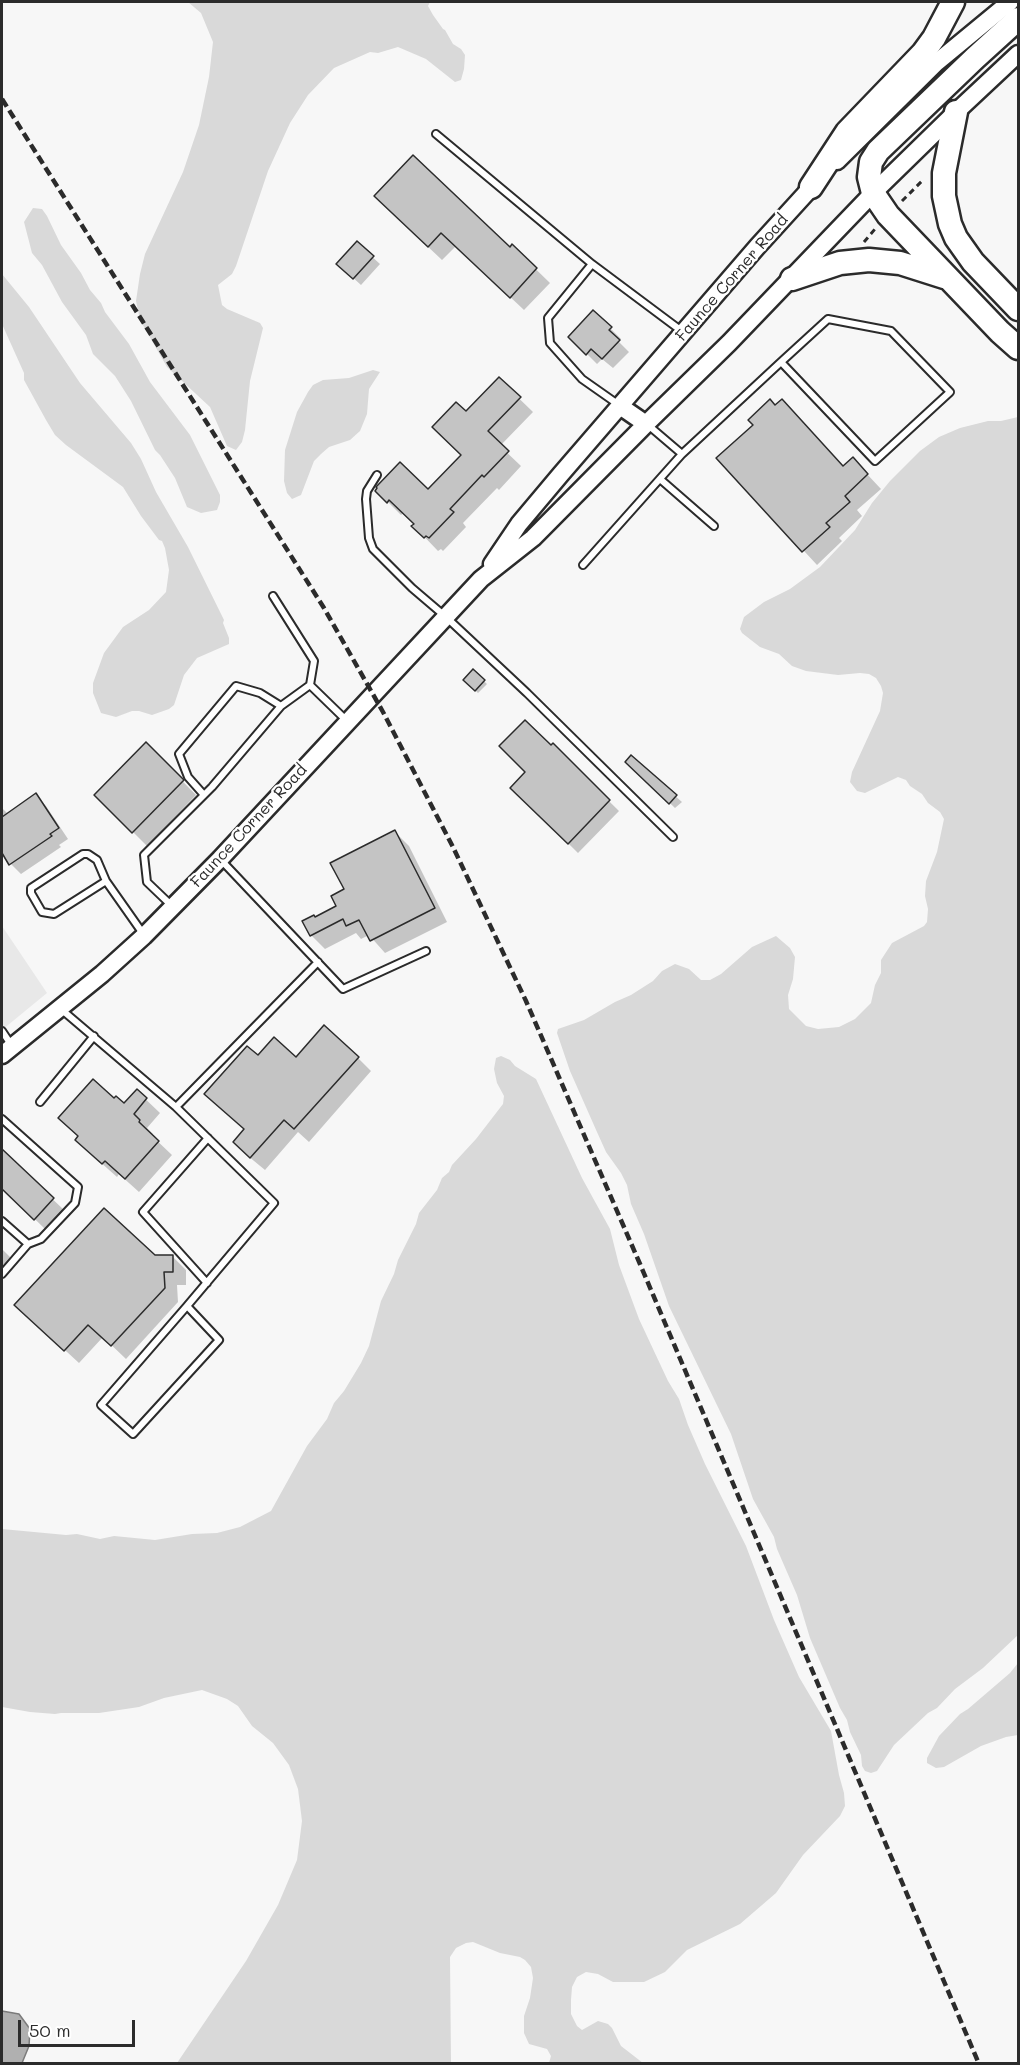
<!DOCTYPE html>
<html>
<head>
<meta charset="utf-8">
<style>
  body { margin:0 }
  #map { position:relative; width:1020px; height:2065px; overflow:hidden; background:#f7f7f7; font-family:Mali,sans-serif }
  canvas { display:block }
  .frame { position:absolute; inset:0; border:3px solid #2b2b2b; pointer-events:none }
  .scale { position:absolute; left:18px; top:2020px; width:117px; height:27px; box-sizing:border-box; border:3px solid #2b2b2b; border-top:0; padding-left:8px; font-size:18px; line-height:21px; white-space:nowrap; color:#2b2b2b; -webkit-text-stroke:4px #fff; paint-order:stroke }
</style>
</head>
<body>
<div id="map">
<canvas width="1020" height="2065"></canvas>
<div class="frame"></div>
<div class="scale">50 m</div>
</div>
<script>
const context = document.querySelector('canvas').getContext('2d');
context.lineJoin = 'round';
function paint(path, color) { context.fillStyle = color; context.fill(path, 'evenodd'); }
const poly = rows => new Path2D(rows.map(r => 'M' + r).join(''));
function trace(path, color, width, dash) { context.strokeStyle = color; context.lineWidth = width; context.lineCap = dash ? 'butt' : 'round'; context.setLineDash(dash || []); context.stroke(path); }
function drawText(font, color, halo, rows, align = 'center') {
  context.font = font + ' Mali,sans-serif'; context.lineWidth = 4.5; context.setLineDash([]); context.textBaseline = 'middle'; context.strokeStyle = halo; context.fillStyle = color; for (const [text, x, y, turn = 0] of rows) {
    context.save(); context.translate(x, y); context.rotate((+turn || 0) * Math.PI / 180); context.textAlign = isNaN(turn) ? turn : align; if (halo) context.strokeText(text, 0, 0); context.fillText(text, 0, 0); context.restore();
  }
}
const built = poly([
  [2,926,47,993,2,1030]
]);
const green = poly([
  [188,2,430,2,428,6,433,15,443,29,445,30,453,44,461,49,465,55,464,69,461,80,455,82,426,59,398,47,378,53,370,52,334,68,308,95,290,123,268,171,236,266,232,274,218,285,222,305,227,309,260,323,263,328,250,381,245,430,242,442,236,450,227,446,210,407,167,367,140,320,136,301,140,274,145,254,183,172,199,125,209,77,213,42,201,13],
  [33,208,42,209,47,216,61,245,81,273,90,290,101,303,105,312,129,344,150,382,190,435,220,495,220,502,217,510,201,513,187,507,175,478,160,455,155,450,131,401,115,376,93,354,86,335,62,302,42,265,32,253,24,222],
  [2,274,29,307,80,383,131,443,141,459,156,492,188,547,224,620,223,623,229,638,229,644,197,658,184,675,174,705,169,709,152,715,139,711,132,711,116,717,101,713,93,693,93,683,104,653,123,627,149,610,166,592,169,570,165,548,162,541,159,540,141,516,123,487,66,445,55,435,46,420,24,380,24,373,2,324],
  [373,370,380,372,369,389,367,414,360,431,350,440,329,447,321,454,314,461,301,495,292,499,287,493,284,481,285,450,297,412,308,392,313,385,323,380,349,378],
  [1018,417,1018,1635,983,1668,955,1689,937,1708,928,1713,894,1745,877,1771,871,1773,865,1771,862,1766,861,1755,850,1732,847,1720,840,1708,810,1638,797,1595,777,1549,774,1537,753,1499,731,1434,669,1306,644,1234,631,1204,627,1185,621,1173,606,1152,597,1132,570,1071,557,1033,558,1029,584,1020,615,1002,631,995,653,981,662,971,675,964,689,969,701,980,710,980,721,974,752,947,776,936,790,948,795,957,793,979,788,995,789,1009,806,1026,818,1029,839,1027,855,1019,871,1003,875,985,881,973,881,960,892,943,924,926,927,922,928,909,925,896,926,881,937,852,944,819,940,812,928,803,922,794,910,786,906,780,898,777,865,793,857,791,850,782,852,772,880,711,883,693,881,686,876,678,869,674,860,673,838,675,806,671,792,666,779,654,760,647,742,633,740,629,744,617,764,602,790,589,820,567,855,530,872,503,890,481,920,451,939,437,960,428,988,421,1001,421],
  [501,1056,510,1060,515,1066,536,1079,582,1178,610,1229,619,1265,639,1319,668,1381,679,1399,688,1425,705,1464,746,1546,774,1620,799,1677,831,1731,839,1775,844,1793,845,1806,840,1816,803,1855,776,1893,740,1924,687,1950,665,1972,644,1982,613,1982,598,1974,586,1972,577,1977,572,1987,571,2000,571,2014,577,2026,582,2030,598,2021,608,2024,612,2028,621,2046,643,2063,549,2063,551,2056,547,2049,529,2044,524,2033,524,2016,530,1998,533,1978,531,1967,525,1960,520,1957,500,1953,473,1942,466,1943,456,1948,450,1957,451,2063,177,2063,246,1961,278,1905,297,1860,302,1821,298,1789,289,1765,273,1743,252,1726,238,1706,227,1699,202,1690,164,1698,139,1707,99,1713,61,1713,55,1714,30,1712,2,1707,2,1529,66,1535,77,1534,100,1539,114,1536,155,1540,192,1534,217,1533,240,1527,271,1511,307,1446,327,1419,334,1403,344,1391,361,1363,369,1346,381,1301,394,1274,398,1260,416,1224,419,1213,437,1190,442,1178,449,1172,452,1165,476,1139,503,1104,504,1096,497,1083,494,1069,496,1058],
  [1018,1663,1018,1735,1006,1737,981,1746,944,1767,936,1768,927,1763,927,1758,939,1736,960,1714,968,1709,1010,1673]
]);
const water = poly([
  [2,2011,19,2014,30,2029,29,2046,22,2063,2,2063,2,2011]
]);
const shadow = poly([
  [389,210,510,249,512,246,550,283,524,310,456,246,442,260],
  [357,243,380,264,361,285,338,264],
  [594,312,621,339,618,341,629,352,613,368,602,359,597,364,570,337],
  [499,379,533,412,500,446,521,466,499,490,497,488,463,523,466,527,443,551,441,549,438,551,414,526,416,524,404,512,401,515,377,491,428,491,463,455,466,414],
  [718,458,844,467,866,473,881,489,857,510,862,516,839,538,842,541,817,565],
  [473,671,487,684,478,693,465,680],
  [146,744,196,795,147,846,96,795],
  [553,746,619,811,578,853,512,788],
  [631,757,682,802,675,808,627,762],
  [36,795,46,806,68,839,59,845,61,847,21,874,11,864,2,851,2,808,8,814],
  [395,832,409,846,447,922,385,953,369,935,361,939,356,933,325,949,311,935,304,921,316,919,338,907,346,890],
  [258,1057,358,1058,371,1071,309,1142,298,1132,265,1170,248,1156],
  [137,1091,160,1113,147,1128,153,1134,152,1136,172,1155,139,1192,119,1174,117,1177,90,1153,115,1101,124,1106],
  [2,1151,64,1210,45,1229,2,1187],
  [2,1249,14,1261,2,1274],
  [172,1256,186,1270,186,1285,177,1285,178,1302,126,1359,103,1337,79,1363,30,1318,155,1257]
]);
const building = poly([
  [413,155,510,247,512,244,537,268,510,298,441,233,428,247,374,196,413,155],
  [357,241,374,256,353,279,336,264,357,241],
  [593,310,612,327,609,330,620,340,602,359,591,349,586,355,568,337,593,310],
  [499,377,521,397,488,431,509,451,484,477,482,475,450,509,454,512,429,538,426,536,424,538,411,526,414,524,389,500,387,503,375,491,377,488,376,487,400,462,428,489,461,455,432,427,456,402,466,411,499,377],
  [770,399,775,405,782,399,843,466,853,457,868,474,845,496,850,502,826,523,830,527,802,552,716,458,753,425,748,420,770,399],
  [473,669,485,680,475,691,463,680,473,669],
  [525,720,551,745,553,743,610,800,568,844,510,788,525,772,499,746,525,720],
  [146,742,184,780,132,833,94,795,146,742],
  [631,755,677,795,669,804,625,762,631,755],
  [36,793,59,828,50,834,52,836,9,865,2,853,2,817,36,793],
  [395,830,435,908,370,941,359,920,346,926,343,919,310,936,302,921,314,915,315,917,336,906,331,896,344,889,330,863,395,830],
  [324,1025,359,1057,294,1129,284,1120,250,1158,233,1142,244,1129,204,1094,247,1046,258,1055,274,1037,296,1057,324,1025],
  [93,1079,114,1098,116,1096,124,1103,137,1089,147,1098,134,1114,140,1120,139,1122,159,1141,125,1179,105,1161,102,1164,75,1140,78,1136,58,1118,93,1079],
  [2,1149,54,1198,34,1220,2,1189,2,1149],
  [104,1208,155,1255,173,1255,173,1272,164,1272,165,1288,111,1346,88,1325,64,1351,14,1305,104,1208]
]);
const path = poly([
  [902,201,924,179],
  [864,242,875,229]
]);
const service = poly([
  [436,134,592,264,683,332],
  [592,264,548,318,550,343,582,379,619,405],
  [648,425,682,454],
  [377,475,367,491,366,499,369,538,373,549,412,588,446,617,527,693,673,837],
  [660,479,714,526],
  [583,565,682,454,781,362,828,319,891,331,950,392,875,461,781,362],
  [273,596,314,661,310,685,347,721],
  [204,795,188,777,179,754,236,686,260,693,281,706],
  [220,859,343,989,426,951],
  [106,881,54,914,42,912,31,893,31,888,83,854,88,854,97,860,106,881,144,935],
  [171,905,147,882,144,855,212,787,281,706,310,685],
  [62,1010,176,1107,318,962],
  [2,1031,12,1046],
  [40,1102,94,1036],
  [176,1107,274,1203,187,1306,219,1340,133,1434,101,1405,187,1306],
  [2,1119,78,1187,75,1203,41,1239,28,1244,2,1274],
  [2,1221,28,1244],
  [207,1283,143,1212,208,1138]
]);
const secondary = poly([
  [837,161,936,63,1010,2],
  [620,406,646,424],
  [492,564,519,524,561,474,757,247,819,179],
  [2,1055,102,974,144,936,220,859,481,579,533,538,646,424,729,343,873,193,956,112,1018,54]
]);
const motorway = poly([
  [1018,19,975,58,878,151,871,162,869,177,873,193,888,215,1000,332,1018,348],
  [956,112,944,173,944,196,950,224,956,238,973,262,1018,309],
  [811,187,847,132,923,53,934,38,953,2],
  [792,279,840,263,869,260,900,263,944,277]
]);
const rail = poly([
  [2,99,324,608,383,712,453,847,526,1001,640,1264,979,2064]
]);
const streetNames = [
  ["Faunce Corner Road",732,278,-49],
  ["Faunce Corner Road",249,826,-47]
];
paint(built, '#e8e8e8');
paint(green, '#d9d9d9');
paint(water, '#b0b0b0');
trace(water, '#7b7b7b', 1.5);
paint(shadow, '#0003');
paint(building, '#c4c4c4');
trace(building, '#2b2b2b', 1.5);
trace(service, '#2b2b2b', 10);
trace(secondary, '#2b2b2b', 21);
trace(motorway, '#2b2b2b', 27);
trace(path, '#2b2b2b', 3, [6, 4.5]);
trace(service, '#fff', 6);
trace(secondary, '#fff', 16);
trace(motorway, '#fff', 22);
trace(rail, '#2b2b2b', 4.5, [9, 4.5]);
drawText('16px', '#2b2b2b', '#fff', streetNames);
</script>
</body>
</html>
